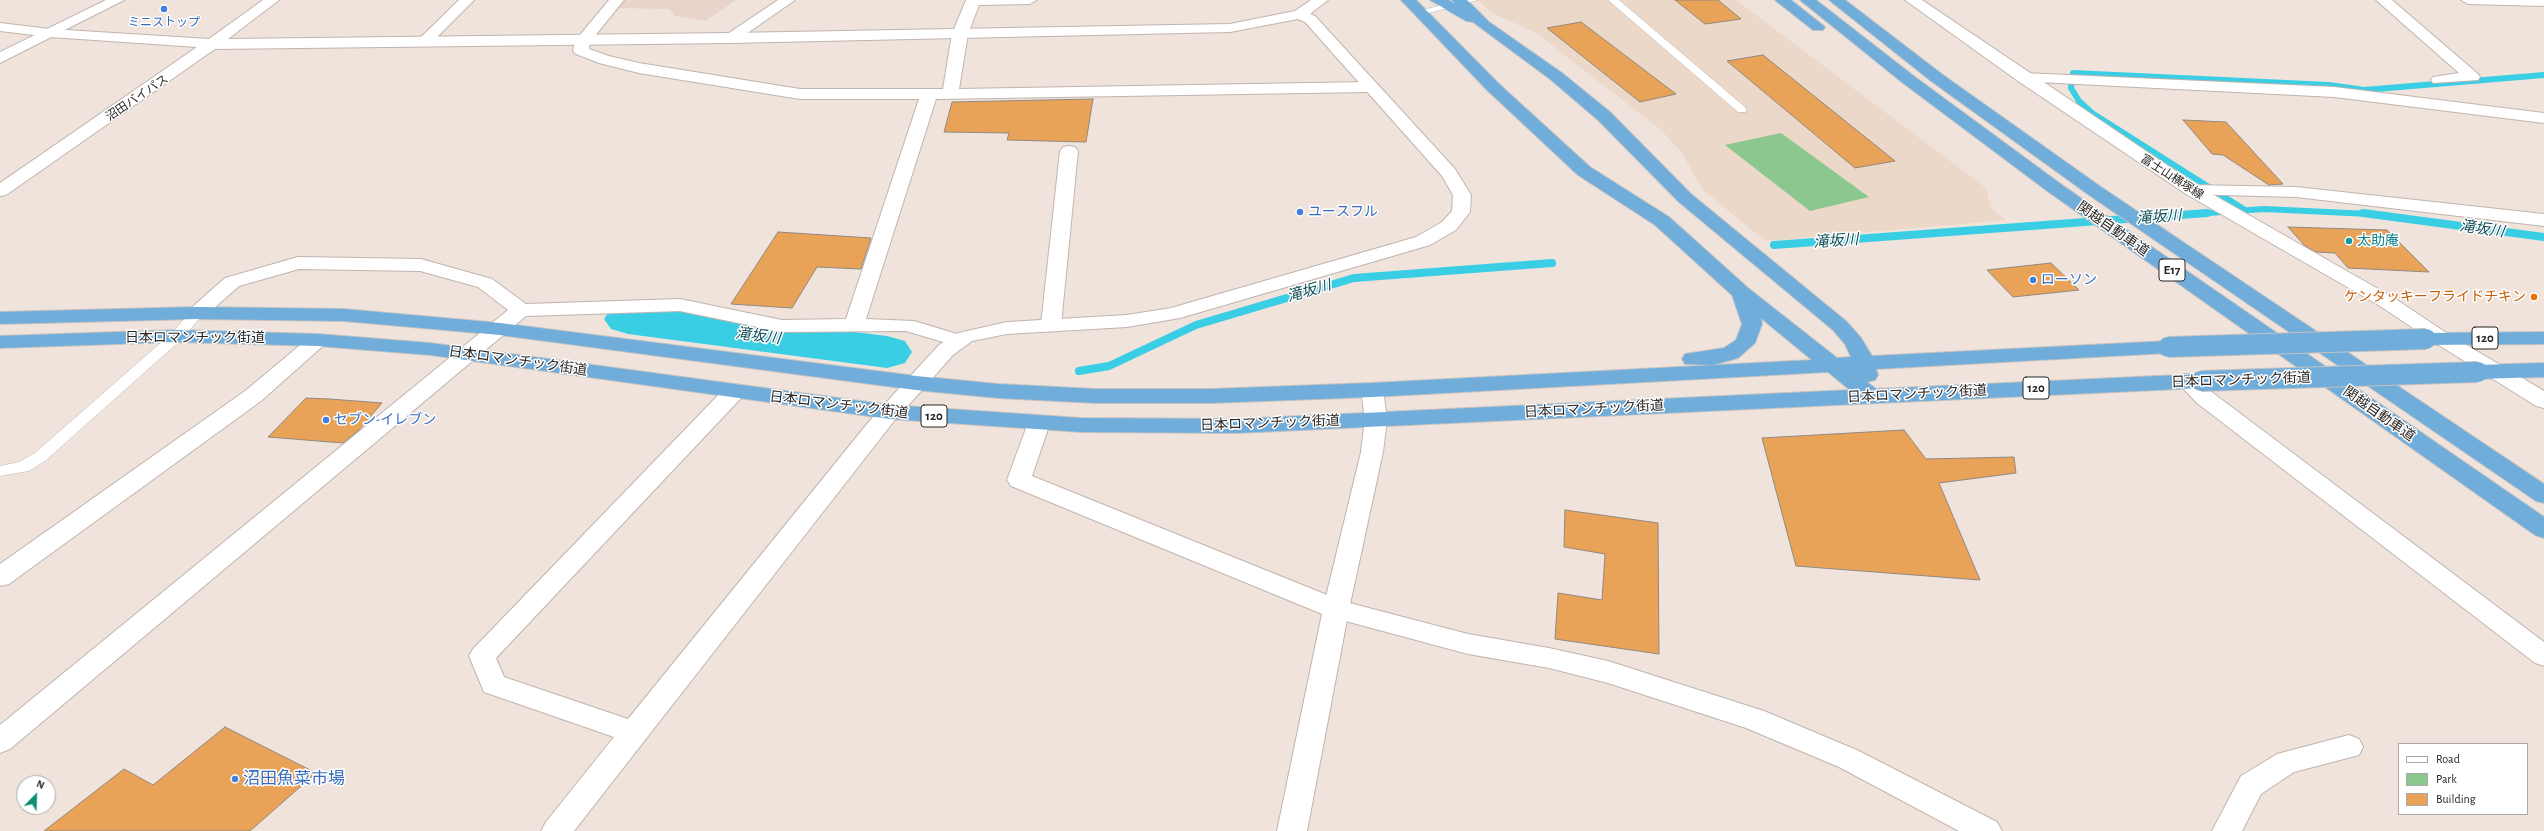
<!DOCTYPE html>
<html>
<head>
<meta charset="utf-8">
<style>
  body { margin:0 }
  #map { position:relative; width:2544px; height:831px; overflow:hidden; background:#efe3dc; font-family:"Alegreya Sans",sans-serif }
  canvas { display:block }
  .legend { position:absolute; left:2398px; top:743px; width:130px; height:72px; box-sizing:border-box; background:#fff; border:1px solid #aaa9a8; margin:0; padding:5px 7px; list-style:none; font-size:12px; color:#2b2725 }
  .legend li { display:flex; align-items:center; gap:8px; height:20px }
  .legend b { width:20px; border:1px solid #aaa9a8 }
  .north { position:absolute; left:16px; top:775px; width:40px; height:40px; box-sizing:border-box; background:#fff; border:1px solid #aaa9a8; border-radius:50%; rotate:23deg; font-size:11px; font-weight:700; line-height:16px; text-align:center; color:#2b2725 }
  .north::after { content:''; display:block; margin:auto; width:14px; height:18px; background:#0a8e75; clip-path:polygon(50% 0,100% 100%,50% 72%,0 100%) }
</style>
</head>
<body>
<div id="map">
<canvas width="2544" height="831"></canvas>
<ul class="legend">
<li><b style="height:5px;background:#fff"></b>Road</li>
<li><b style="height:11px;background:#8bc78f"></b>Park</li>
<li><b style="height:11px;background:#e9a358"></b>Building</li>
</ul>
<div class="north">N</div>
</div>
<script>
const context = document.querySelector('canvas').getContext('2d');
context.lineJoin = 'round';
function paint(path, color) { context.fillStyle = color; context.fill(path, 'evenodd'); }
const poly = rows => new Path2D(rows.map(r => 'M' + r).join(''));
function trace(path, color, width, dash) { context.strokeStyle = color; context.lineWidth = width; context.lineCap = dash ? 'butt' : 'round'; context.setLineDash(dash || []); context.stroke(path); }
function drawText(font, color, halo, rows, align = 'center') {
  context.font = font + ' "Alegreya Sans","Noto Sans JP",sans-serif'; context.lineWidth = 3; context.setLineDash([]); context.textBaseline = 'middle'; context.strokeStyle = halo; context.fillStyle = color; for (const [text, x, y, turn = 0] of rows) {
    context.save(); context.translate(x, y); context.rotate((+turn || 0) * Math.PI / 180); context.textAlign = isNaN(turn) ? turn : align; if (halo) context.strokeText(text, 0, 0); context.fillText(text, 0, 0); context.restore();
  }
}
const commercial = poly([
  [1478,0,1736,0,1986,188,1991,208,2006,220,1765,241,1702,189,1682,153,1660,129,1536,33,1492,13]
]);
const built = poly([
  [623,0,736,0,705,21,675,16,669,9,617,8]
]);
const green = poly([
  [1781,133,1869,197,1810,211,1725,145]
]);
const streamFar1 = poly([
  [2245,210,2092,113,2079,101,2071,88,2073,73,2329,85,2364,90,2544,75],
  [2194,214,2264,209,2370,214]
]);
const stream = poly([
  [2363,213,2544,237],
  [1774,245,2207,213],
  [1079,371,1109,366,1196,325,1354,278,1552,263]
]);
const river = poly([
  [628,304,887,336,905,341,912,352,905,363,887,368,628,334,611,329,604,319,611,309,628,304]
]);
const building = poly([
  [1675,0,1718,0,1741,19,1705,24,1675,0],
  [1581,22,1676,94,1640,102,1547,28,1581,22],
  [1763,55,1895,161,1855,168,1727,61,1763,55],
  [1093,99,1086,142,1007,140,1009,133,944,132,952,102,1093,99],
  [2183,120,2226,122,2283,184,2269,185,2223,155,2212,154,2183,120],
  [2288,227,2387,230,2429,272,2348,268,2335,253,2316,252,2305,246,2288,227],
  [778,232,871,238,861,269,817,267,792,308,731,304,778,232],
  [2051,263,2079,290,2013,297,1987,270,2051,263],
  [306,398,330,399,382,403,358,431,343,443,268,437,306,398],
  [1904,430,1926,459,2014,457,2016,473,1939,483,1980,580,1796,566,1762,438,1904,430],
  [1565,510,1658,523,1659,654,1555,639,1558,593,1602,600,1605,554,1564,547,1565,510],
  [225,727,316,773,250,831,44,831,124,769,153,785,225,727]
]);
const lane = poly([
  [1460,0,1478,0,1421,15,1416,12,1460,0],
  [1608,0,1619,0,1746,108,1746,112,1738,112,1608,0],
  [197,309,204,313,182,339,45,461,29,471,0,476,0,466,19,462,35,453,172,333,192,310,197,309]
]);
const street = poly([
  [106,0,124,0,0,63,0,52,106,0],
  [459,0,474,0,428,46,418,46,415,43,418,40,459,0],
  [609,0,624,0,590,42,589,49,609,56,639,63,800,89,943,89,952,34,966,0,1037,0,1030,4,979,5,968,34,959,89,1369,82,1377,87,1369,92,936,99,866,319,914,321,967,337,970,341,967,345,960,347,906,331,782,332,680,311,526,316,10,749,0,753,0,725,508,310,478,287,420,271,299,269,239,286,204,317,190,317,187,313,190,309,225,278,298,257,421,259,492,279,526,304,680,299,782,320,846,319,919,99,800,99,639,73,599,63,576,54,573,51,575,41,609,0],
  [778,0,795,0,736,41,726,41,723,38,726,35,778,0],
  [2376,0,2392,0,2478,74,2480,77,2478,80,2433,83,2431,80,2433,77,2459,73,2376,0],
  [2461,0,2544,0,2544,6,2468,4,2461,0],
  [2024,73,2334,87,2544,113,2544,123,2334,97,2018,81,2016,78,2018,75,2024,73],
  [1069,146,1075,147,1078,151,1061,325,1058,329,1051,331,1044,329,1041,325,1060,151,1063,147,1069,146],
  [2192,185,2296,187,2544,214,2544,226,2296,197,2186,194,2183,190,2186,186,2192,185],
  [2441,332,2448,334,2544,391,2544,408,2536,406,2434,342,2431,338,2434,334,2441,332],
  [318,334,325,336,328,340,325,344,261,401,9,584,0,586,0,564,245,391,311,336,318,334],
  [2187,374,2195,376,2213,393,2544,642,2544,666,2535,663,2197,403,2176,381,2179,376,2187,374],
  [735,384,743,386,746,391,743,396,496,658,504,677,628,719,867,424,882,407,890,405,898,407,901,412,574,831,541,831,546,822,614,737,484,692,469,656,473,649,727,386,735,384],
  [1039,416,1047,418,1050,423,1032,476,1342,601,1468,634,1549,648,1608,661,1764,711,1859,751,1997,822,2002,831,1959,831,1839,767,1746,728,1608,683,1549,668,1468,654,1327,616,1011,486,1007,480,1028,423,1031,418,1039,416],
  [2349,735,2359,739,2363,747,2359,755,2294,772,2261,794,2242,831,2212,831,2241,776,2277,754,2349,735]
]);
const secondary = poly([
  [263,0,279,0,228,39,731,33,1230,24,1295,11,1311,0,1328,0,1310,14,1315,16,1455,169,1471,195,1470,212,1456,230,1430,245,1180,318,1127,327,1007,334,972,341,953,355,898,417,890,419,882,417,879,412,882,407,939,345,958,333,1007,322,1127,315,1171,308,1416,237,1442,222,1452,211,1453,195,1442,176,1305,22,1298,19,1230,32,731,43,215,49,6,195,0,196,0,183,197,47,50,37,0,31,0,23,50,29,209,39,263,0],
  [1905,0,1922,0,2198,186,2394,298,2448,334,2451,338,2448,342,2441,344,2434,342,2380,306,2186,194,2018,81,1905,0],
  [1372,383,1380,385,1383,390,1387,419,1383,452,1349,609,1307,831,1277,831,1323,609,1361,452,1365,419,1361,390,1364,385,1372,383]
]);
const highway = poly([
  [1401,0,1416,0,1499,84,1590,167,1669,217,1748,288,1837,358,1851,357,1845,344,1833,330,1679,202,1598,120,1550,79,1473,22,1466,21,1430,0,1448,0,1454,3,1452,0,1467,0,1489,22,1562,73,1610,112,1691,194,1847,322,1861,338,1872,356,2168,341,2175,342,2178,347,2175,352,2168,353,1876,369,1878,375,1875,380,1867,382,1876,389,2201,374,2209,376,2212,381,2209,386,2201,388,1237,433,1081,432,890,419,430,355,318,346,177,342,0,348,0,336,177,330,318,334,430,343,890,405,1081,418,1237,419,1850,390,1828,372,1372,397,1211,403,1096,403,998,398,916,390,500,335,344,321,197,319,0,324,0,312,197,307,344,309,500,323,916,376,998,384,1096,389,1211,389,1372,383,1812,360,1761,318,1762,324,1755,343,1738,358,1713,365,1685,364,1682,359,1685,354,1724,348,1736,340,1742,324,1732,295,1655,225,1578,175,1487,90,1401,0],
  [1775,0,1791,0,1825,27,1823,30,1813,30,1775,0],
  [1800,0,1816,0,1915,77,2062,185,2544,517,2544,538,2535,535,2050,193,1903,83,1800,0],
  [1829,0,1845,0,1943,75,2101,187,2544,484,2544,503,2536,501,2089,195,1931,81,1829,0],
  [2544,332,2544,344,2426,345,2419,343,2416,339,2419,335,2426,333,2544,332],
  [2544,363,2544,377,2478,379,2471,377,2467,372,2471,367,2478,365,2544,363]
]);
const highwayBridge = poly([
  [2168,347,2426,339],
  [2201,381,2478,372]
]);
const markers = [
  [164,9,4,"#3f7fe0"],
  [1300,212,4,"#3f7fe0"],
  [2349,241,4,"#0f9aa8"],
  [2033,280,4,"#3f7fe0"],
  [2534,297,4,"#e8710a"],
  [326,420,4,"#3f7fe0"],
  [235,779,4,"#3f7fe0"]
];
const farShopnames = [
  ["ミニストップ",164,22]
];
const farStreetnames = [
  ["沼田バイパス",137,98,-34],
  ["富士山横塚線",2172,177,33]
];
const shields = [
  [2172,270,26],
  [2485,338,26],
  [2036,388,26],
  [934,416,26]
];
const shieldNames = [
  ["E17",2172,270],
  ["120",2485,338],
  ["120",2036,388],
  ["120",934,416]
];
const shopNames = [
  ["ユースフル",1308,212],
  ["ローソン",2041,280],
  ["セブン-イレブン",334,420]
];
const streetNames = [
  ["関越自動車道",2113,229,35],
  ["日本ロマンチック街道",195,338],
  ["日本ロマンチック街道",518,361,8],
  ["日本ロマンチック街道",2241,380,-2],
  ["日本ロマンチック街道",1917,394,-3],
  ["日本ロマンチック街道",839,405,7],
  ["日本ロマンチック街道",1594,409,-3],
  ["関越自動車道",2379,414,35],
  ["日本ロマンチック街道",1270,423,-2]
];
const cultureNames = [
  ["太助庵",2357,241]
];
const foodNames = [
  ["ケンタッキーフライドチキン",2526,297]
];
const waterNames = [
  ["滝坂川",2159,217,-4],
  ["滝坂川",2482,229,8],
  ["滝坂川",1836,241,-4],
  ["滝坂川",1309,291,-16],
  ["滝坂川",758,336,7]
];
const nearShopnames = [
  ["沼田魚菜市場",243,779]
];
paint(commercial, '#ebd8c8');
paint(built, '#e8d4cb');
paint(green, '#8bc78f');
trace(streamFar1, '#3acee5', 6);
trace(stream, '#3acee5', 8);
paint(river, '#3acee5');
paint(building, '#e9a358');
trace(building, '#918880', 1);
trace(lane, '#c0b4ae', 1);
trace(street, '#c0b4ae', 2);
trace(secondary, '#c0b4ae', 2);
trace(highway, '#c4c3c2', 2);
paint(lane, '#fff');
paint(street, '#fff');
paint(secondary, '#fff');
paint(highway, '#70adda');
trace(highwayBridge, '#c4c3c2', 22, []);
trace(highwayBridge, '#70adda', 20);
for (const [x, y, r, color] of markers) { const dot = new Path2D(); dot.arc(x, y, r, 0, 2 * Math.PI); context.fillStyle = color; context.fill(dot); trace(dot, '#fff', 1.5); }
drawText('12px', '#366cbe', '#fff', farShopnames);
drawText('12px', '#2b2725', '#fff', farStreetnames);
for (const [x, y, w] of shields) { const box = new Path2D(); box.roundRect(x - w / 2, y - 11, w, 22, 3); context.fillStyle = '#fff'; context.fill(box); trace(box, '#2b2725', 1); }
drawText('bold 13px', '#2b2725', null, shieldNames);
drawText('14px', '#366cbe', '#fff', shopNames, 'left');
drawText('14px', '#2b2725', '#fff', streetNames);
drawText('14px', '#0d838f', '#fff', cultureNames, 'left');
drawText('14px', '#c56008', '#fff', foodNames, 'right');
drawText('italic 15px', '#114e58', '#fff', waterNames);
drawText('17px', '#366cbe', '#fff', nearShopnames, 'left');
</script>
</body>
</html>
